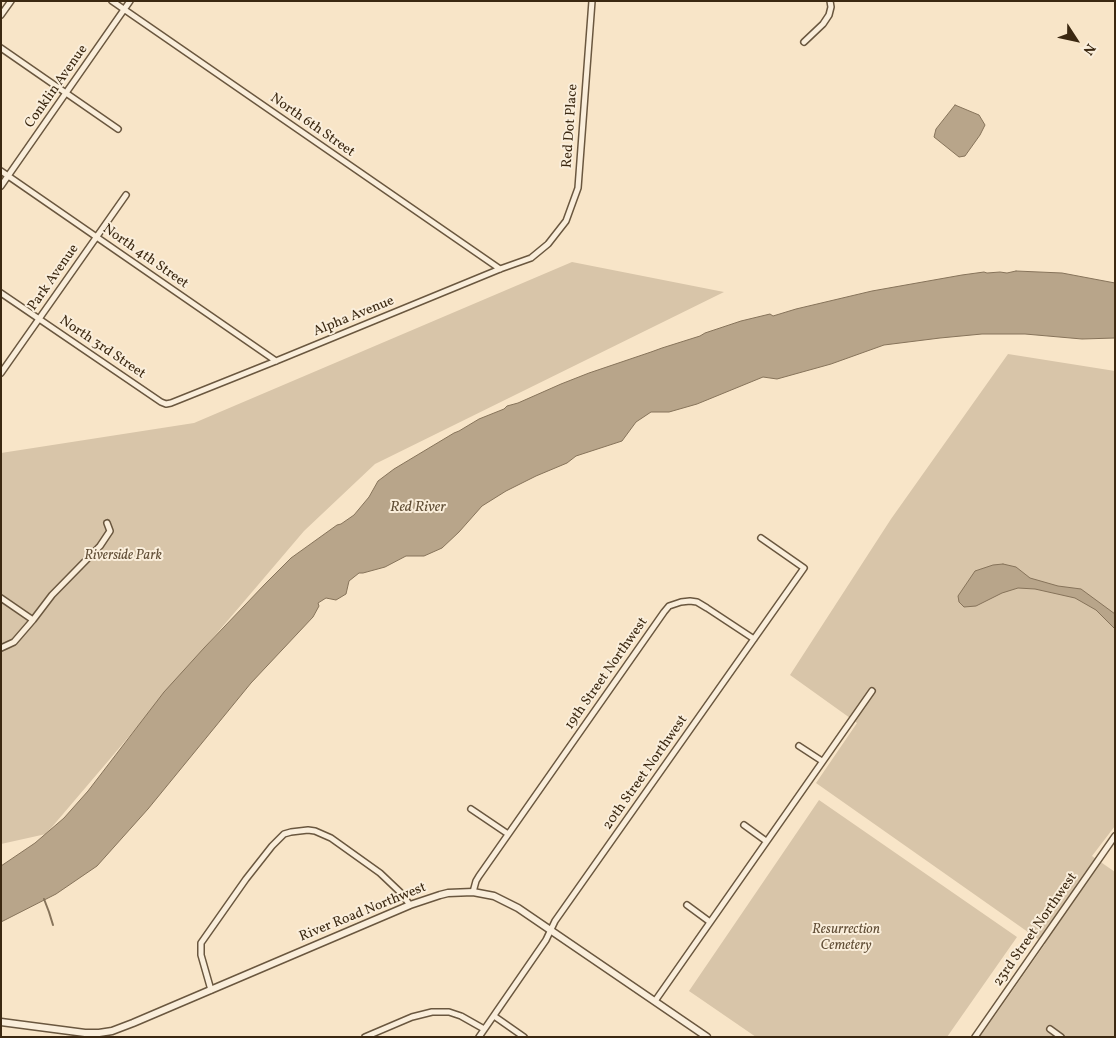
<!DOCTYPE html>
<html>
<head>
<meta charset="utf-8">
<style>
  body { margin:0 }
  #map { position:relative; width:1116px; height:1038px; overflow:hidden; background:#f8e5c8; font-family:Vollkorn,serif }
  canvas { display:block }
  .frame { position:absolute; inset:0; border:2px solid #3b2811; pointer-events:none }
  .north { position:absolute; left:1051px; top:15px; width:50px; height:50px; -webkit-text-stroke:4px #faeedb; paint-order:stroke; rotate:125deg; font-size:14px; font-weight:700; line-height:20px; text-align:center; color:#3b2811 }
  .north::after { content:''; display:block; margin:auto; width:18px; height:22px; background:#3b2811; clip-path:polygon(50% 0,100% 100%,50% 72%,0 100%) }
</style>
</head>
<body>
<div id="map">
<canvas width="1116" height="1038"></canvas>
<div class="frame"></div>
<div class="north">N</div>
</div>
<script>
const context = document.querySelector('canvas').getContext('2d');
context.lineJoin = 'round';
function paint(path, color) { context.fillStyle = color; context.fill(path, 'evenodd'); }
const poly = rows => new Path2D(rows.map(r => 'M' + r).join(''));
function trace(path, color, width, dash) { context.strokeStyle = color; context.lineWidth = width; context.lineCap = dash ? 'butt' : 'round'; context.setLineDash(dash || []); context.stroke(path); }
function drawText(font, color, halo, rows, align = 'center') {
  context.font = font + ' Vollkorn,serif'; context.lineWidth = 4; context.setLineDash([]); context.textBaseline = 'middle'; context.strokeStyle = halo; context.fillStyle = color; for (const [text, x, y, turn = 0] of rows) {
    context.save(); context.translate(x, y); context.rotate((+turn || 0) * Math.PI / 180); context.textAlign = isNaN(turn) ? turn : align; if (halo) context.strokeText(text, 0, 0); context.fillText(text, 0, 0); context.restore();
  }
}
const green = poly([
  [572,262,724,292,375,464,304,531,46,834,1,844,1,453,194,423],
  [1008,354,1115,371,1115,826,1092,856,1115,872,1115,1037,980,1037,1045,944,816,783,857,723,790,675,891,519],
  [819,800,1017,937,947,1037,756,1037,689,991]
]);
const water = poly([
  [955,105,979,115,985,125,980,135,965,156,959,157,934,137,936,129,955,105],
  [1016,271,1062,273,1115,283,1115,338,1082,339,1025,334,982,334,940,338,884,345,831,364,777,379,763,377,697,404,669,412,651,412,636,422,622,441,576,456,567,463,536,476,506,491,482,506,459,532,442,548,424,556,406,556,385,567,363,573,359,573,349,581,346,594,336,600,326,598,318,603,319,606,313,617,251,683,148,809,97,866,56,894,1,922,1,866,35,843,64,818,88,791,164,692,204,648,265,584,291,558,337,525,341,524,354,515,369,497,378,481,394,469,454,433,459,431,479,419,504,409,507,406,518,403,561,384,589,373,651,352,662,348,700,336,705,333,741,321,770,314,773,316,796,309,872,291,962,275,984,272,987,273,1000,272,1007,273,1016,271],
  [1003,564,1016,567,1030,578,1058,586,1081,589,1115,614,1115,629,1096,610,1075,598,1035,589,1018,588,1002,593,976,606,964,607,959,602,958,596,975,571,993,565,1003,564]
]);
const stream = poly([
  [44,899,49,912,53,925]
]);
const minor = poly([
  [112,1,500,269],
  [1,15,11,1],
  [804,42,823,24,829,15,831,7,830,1],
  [1,48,118,129],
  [1,171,276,361],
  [1,186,130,1],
  [1,293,161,402,166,404,171,403,276,361,500,269,531,258,548,244,566,221,578,188,592,1],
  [1,373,126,195],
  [1,598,33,620],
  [1,648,14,642,33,620,52,595,100,546,110,531,107,523],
  [799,746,822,761],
  [471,809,508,834],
  [744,825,766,841],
  [473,892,476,881,479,876,664,612,669,606,681,602,690,601,697,602,707,608,754,639],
  [687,905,710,922],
  [211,990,201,955,201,943,246,879,272,846,284,834,291,832,308,830,315,831,331,838,380,873,400,892,410,905],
  [655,1001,872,691],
  [494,1016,524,1037],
  [1050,1029,1061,1037],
  [365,1037,412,1017,432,1012,449,1012,461,1016,484,1029],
  [479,1037,546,940,555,921,804,568,761,538],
  [975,1037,1115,836]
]);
const tertiary = poly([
  [1,1022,85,1033,99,1033,112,1031,133,1023,410,905,440,895,448,893,473,892,494,896,518,908,707,1037]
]);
const streetNames = [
  ["Conklin Avenue",57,87,-55],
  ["North 6th Street",312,126,35],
  ["Red Dot Place",571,126,-86],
  ["North 4th Street",145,257,35],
  ["Park Avenue",54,278,-55],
  ["Alpha Avenue",354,317,-22],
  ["North 3rd Street",102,348,34],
  ["19th Street Northwest",607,674,-55],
  ["20th Street Northwest",646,773,-55],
  ["River Road Northwest",363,913,-22],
  ["23rd Street Northwest",1036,930,-55]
];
const parkNames = [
  ["Riverside Park",123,556],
  ["Resurrection",846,930],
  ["Cemetery",846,946]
];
const waterNames = [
  ["Red River",418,508]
];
paint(green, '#d8c5a9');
paint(water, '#b8a58a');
trace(water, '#86735a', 1);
trace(stream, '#86735a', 2);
trace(minor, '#6a573f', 8);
trace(tertiary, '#6a573f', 9);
trace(minor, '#faeedb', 5);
trace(tertiary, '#faeedb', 6);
drawText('14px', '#3b2811', '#faeedb', streetNames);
drawText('italic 14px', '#624f37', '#faeedb', parkNames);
drawText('italic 15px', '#604e35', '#faeedb', waterNames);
</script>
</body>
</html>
